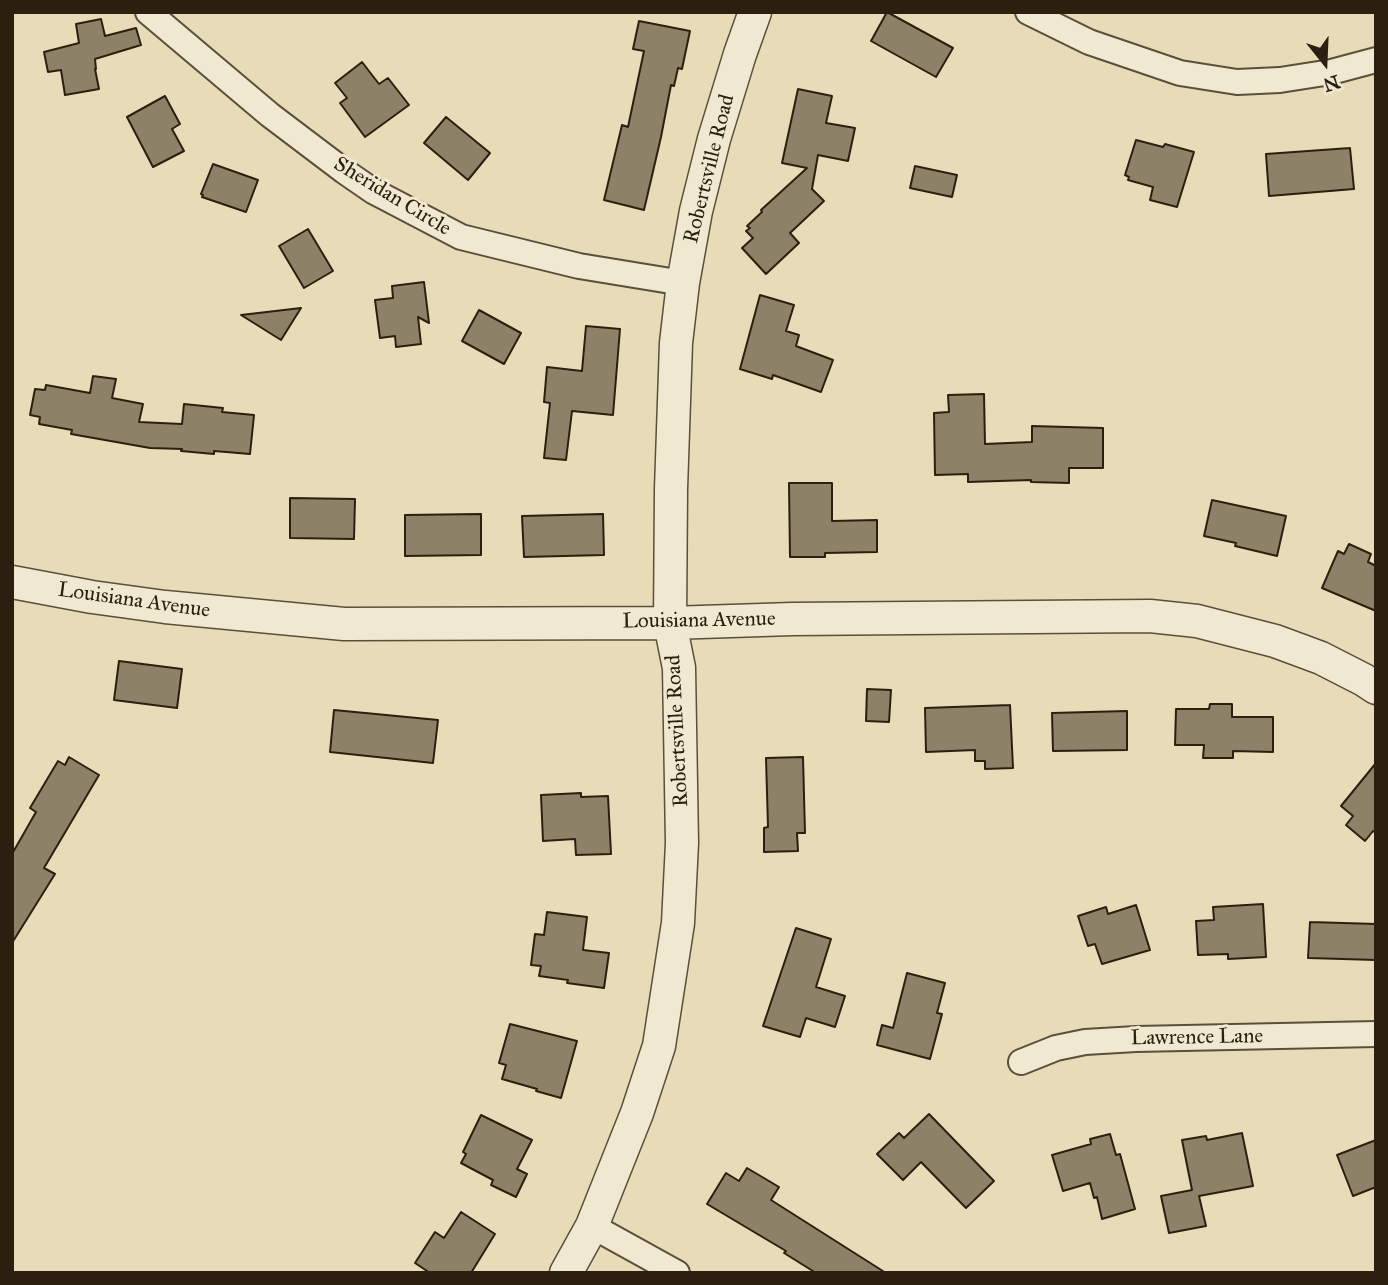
<!DOCTYPE html>
<html>
<head>
<meta charset="utf-8">
<style>
  body { margin:0 }
  #map { position:relative; width:1388px; height:1285px; overflow:hidden; background:#e8dcb8; font-family:"IM FELL Great Primer",serif }
  canvas { display:block }
  .frame { position:absolute; inset:0; border:14px solid #2b200f; pointer-events:none }
  .north { position:absolute; left:1290px; top:28px; width:70px; height:70px; -webkit-text-stroke:5px #f0e8d1; paint-order:stroke; rotate:162deg; font-size:19px; font-weight:700; line-height:28px; text-align:center; color:#2b200f }
  .north::after { content:''; display:block; margin:auto; width:24px; height:32px; background:#2b200f; clip-path:polygon(50% 0,100% 100%,50% 72%,0 100%) }
</style>
</head>
<body>
<div id="map">
<canvas width="1388" height="1285"></canvas>
<div class="frame"></div>
<div class="north">N</div>
</div>
<script>
const context = document.querySelector('canvas').getContext('2d');
context.lineJoin = 'round';
function paint(path, color) { context.fillStyle = color; context.fill(path, 'evenodd'); }
const poly = rows => new Path2D(rows.map(r => 'M' + r).join(''));
function trace(path, color, width, dash) { context.strokeStyle = color; context.lineWidth = width; context.lineCap = dash ? 'butt' : 'round'; context.setLineDash(dash || []); context.stroke(path); }
function drawText(font, color, halo, rows, align = 'center') {
  context.font = font + ' "IM FELL Great Primer",serif'; context.lineWidth = 6; context.setLineDash([]); context.textBaseline = 'middle'; context.strokeStyle = halo; context.fillStyle = color; for (const [text, x, y, turn = 0] of rows) {
    context.save(); context.translate(x, y); context.rotate((+turn || 0) * Math.PI / 180); context.textAlign = isNaN(turn) ? turn : align; if (halo) context.strokeText(text, 0, 0); context.fillText(text, 0, 0); context.restore();
  }
}
const building = poly([
  [887,12,953,48,936,77,871,41,887,12],
  [101,19,105,36,136,28,141,45,95,59,96,69,95,69,99,89,65,95,61,70,48,72,44,52,79,43,76,24,101,19],
  [639,21,690,31,682,69,678,68,674,86,671,85,661,137,644,210,604,200,622,125,628,127,644,51,633,49,639,21],
  [362,62,379,84,388,78,409,105,365,137,340,103,347,98,335,83,362,62],
  [798,89,832,96,826,123,855,128,848,161,818,155,812,189,824,201,790,233,799,243,766,274,742,248,753,238,746,231,750,228,747,226,762,212,761,210,807,168,782,163,798,89],
  [165,96,180,124,172,129,184,151,153,167,127,117,165,96],
  [446,117,490,153,468,180,424,143,446,117],
  [1136,140,1163,147,1165,144,1194,152,1177,207,1150,200,1153,187,1128,180,1129,177,1125,175,1136,140],
  [1350,148,1354,189,1269,196,1266,154,1350,148],
  [213,164,258,180,246,212,202,197,203,195,201,194,213,164],
  [915,166,957,175,952,197,910,188,915,166],
  [308,229,333,271,304,288,279,246,308,229],
  [424,282,429,323,418,317,421,344,396,347,395,336,380,338,375,300,393,298,392,286,424,282],
  [760,295,794,305,786,331,799,335,796,346,833,360,821,392,773,375,772,379,740,369,760,295],
  [301,308,281,340,241,315,301,308],
  [479,310,521,333,504,364,462,341,479,310],
  [586,326,620,329,613,415,572,411,566,460,544,458,550,403,544,402,547,367,582,371,586,326],
  [93,376,116,379,112,398,143,404,139,422,182,424,184,404,223,408,222,412,254,415,250,454,214,451,214,454,181,451,182,449,150,448,71,434,72,430,39,424,40,417,30,415,35,389,45,390,46,385,90,393,93,376],
  [984,394,985,444,1032,442,1032,426,1103,428,1103,468,1069,468,1069,483,1031,482,1031,480,968,482,968,474,935,475,934,413,949,412,948,395,984,394],
  [789,483,832,483,832,521,877,520,877,552,825,553,825,557,790,557,789,483],
  [290,498,355,499,354,539,290,538,290,498],
  [1212,500,1286,516,1277,556,1235,546,1236,543,1204,536,1212,500],
  [481,514,481,555,405,556,405,515,481,514],
  [603,514,604,555,524,557,522,516,603,514],
  [1349,544,1371,554,1368,562,1376,566,1376,611,1322,588,1338,551,1344,554,1349,544],
  [119,661,182,669,177,708,114,700,119,661],
  [867,689,891,690,889,722,866,721,867,689],
  [1210,704,1232,704,1232,717,1273,717,1273,752,1233,751,1233,758,1203,758,1204,745,1175,745,1176,709,1209,709,1210,704],
  [1010,705,1013,768,985,769,985,761,975,761,975,750,926,752,925,708,1010,705],
  [334,710,438,720,433,763,330,752,334,710],
  [1127,711,1127,750,1053,751,1052,713,1127,711],
  [69,757,99,775,44,868,55,874,12,943,12,854,36,812,30,808,58,761,65,765,69,757],
  [803,757,805,833,797,833,798,851,764,852,764,828,768,827,766,758,803,757],
  [1376,763,1376,833,1373,831,1365,841,1346,825,1353,816,1341,806,1376,763],
  [581,793,581,797,608,796,611,854,576,855,575,839,543,841,541,795,581,793],
  [1263,904,1266,957,1228,959,1228,954,1198,955,1196,921,1214,920,1213,907,1263,904],
  [1136,905,1150,950,1102,964,1095,944,1088,946,1078,916,1106,907,1108,914,1136,905],
  [547,912,587,917,583,950,609,953,604,988,567,983,568,980,539,976,541,966,531,965,535,934,544,935,547,912],
  [1310,922,1376,924,1376,960,1308,958,1310,922],
  [796,928,831,939,816,987,845,996,835,1027,806,1018,800,1037,763,1026,796,928],
  [907,973,945,983,937,1013,942,1014,930,1059,877,1045,882,1025,893,1028,907,973],
  [510,1024,577,1041,561,1098,536,1091,537,1089,502,1079,506,1065,499,1063,510,1024],
  [929,1114,994,1181,966,1208,921,1162,903,1180,877,1154,899,1133,904,1138,929,1114],
  [481,1115,532,1140,517,1169,527,1174,516,1197,491,1185,493,1180,461,1163,466,1154,463,1152,481,1115],
  [1242,1133,1253,1186,1199,1196,1206,1226,1169,1233,1161,1196,1192,1190,1182,1140,1206,1136,1207,1140,1242,1133],
  [1110,1134,1116,1155,1120,1154,1135,1209,1102,1219,1097,1197,1094,1198,1090,1183,1063,1191,1052,1155,1091,1144,1090,1139,1110,1134],
  [1376,1140,1376,1187,1353,1196,1337,1155,1376,1140],
  [747,1168,779,1187,771,1200,886,1273,816,1273,784,1253,786,1251,707,1204,726,1173,739,1181,747,1168],
  [461,1212,495,1234,471,1273,430,1273,415,1263,435,1232,444,1238,461,1212]
]);
const minor = poly([
  [148,12,270,115,344,171,373,191,461,237,579,266,683,283],
  [1028,12,1089,42,1180,73,1237,82,1280,80,1331,72,1376,60],
  [1021,1062,1056,1048,1085,1042,1136,1039,1376,1034],
  [592,1226,677,1273]
]);
const tertiary = poly([
  [12,582,92,597,165,607,344,624,670,623,792,619,1150,616,1197,621,1275,641,1321,658,1364,680,1376,688],
  [566,1273,592,1226,637,1113,659,1046,678,923,682,843,679,668,670,623,671,489,676,343,683,283,696,211,714,139,740,54,755,12]
]);
const streetNames = [
  ["Robertsville Road",710,169,-76],
  ["Sheridan Circle",392,197,31],
  ["Louisiana Avenue",134,601,8],
  ["Louisiana Avenue",699,621,-1],
  ["Robertsville Road",678,731,-93],
  ["Lawrence Lane",1197,1038,-1]
];
paint(building, '#8d8267');
trace(building, '#2b200f', 2);
trace(minor, '#5a4f39', 28);
trace(tertiary, '#5a4f39', 35);
trace(minor, '#f0e8d1', 24);
trace(tertiary, '#f0e8d1', 32);
drawText('21px', '#2b200f', '#f0e8d1', streetNames);
</script>
</body>
</html>
